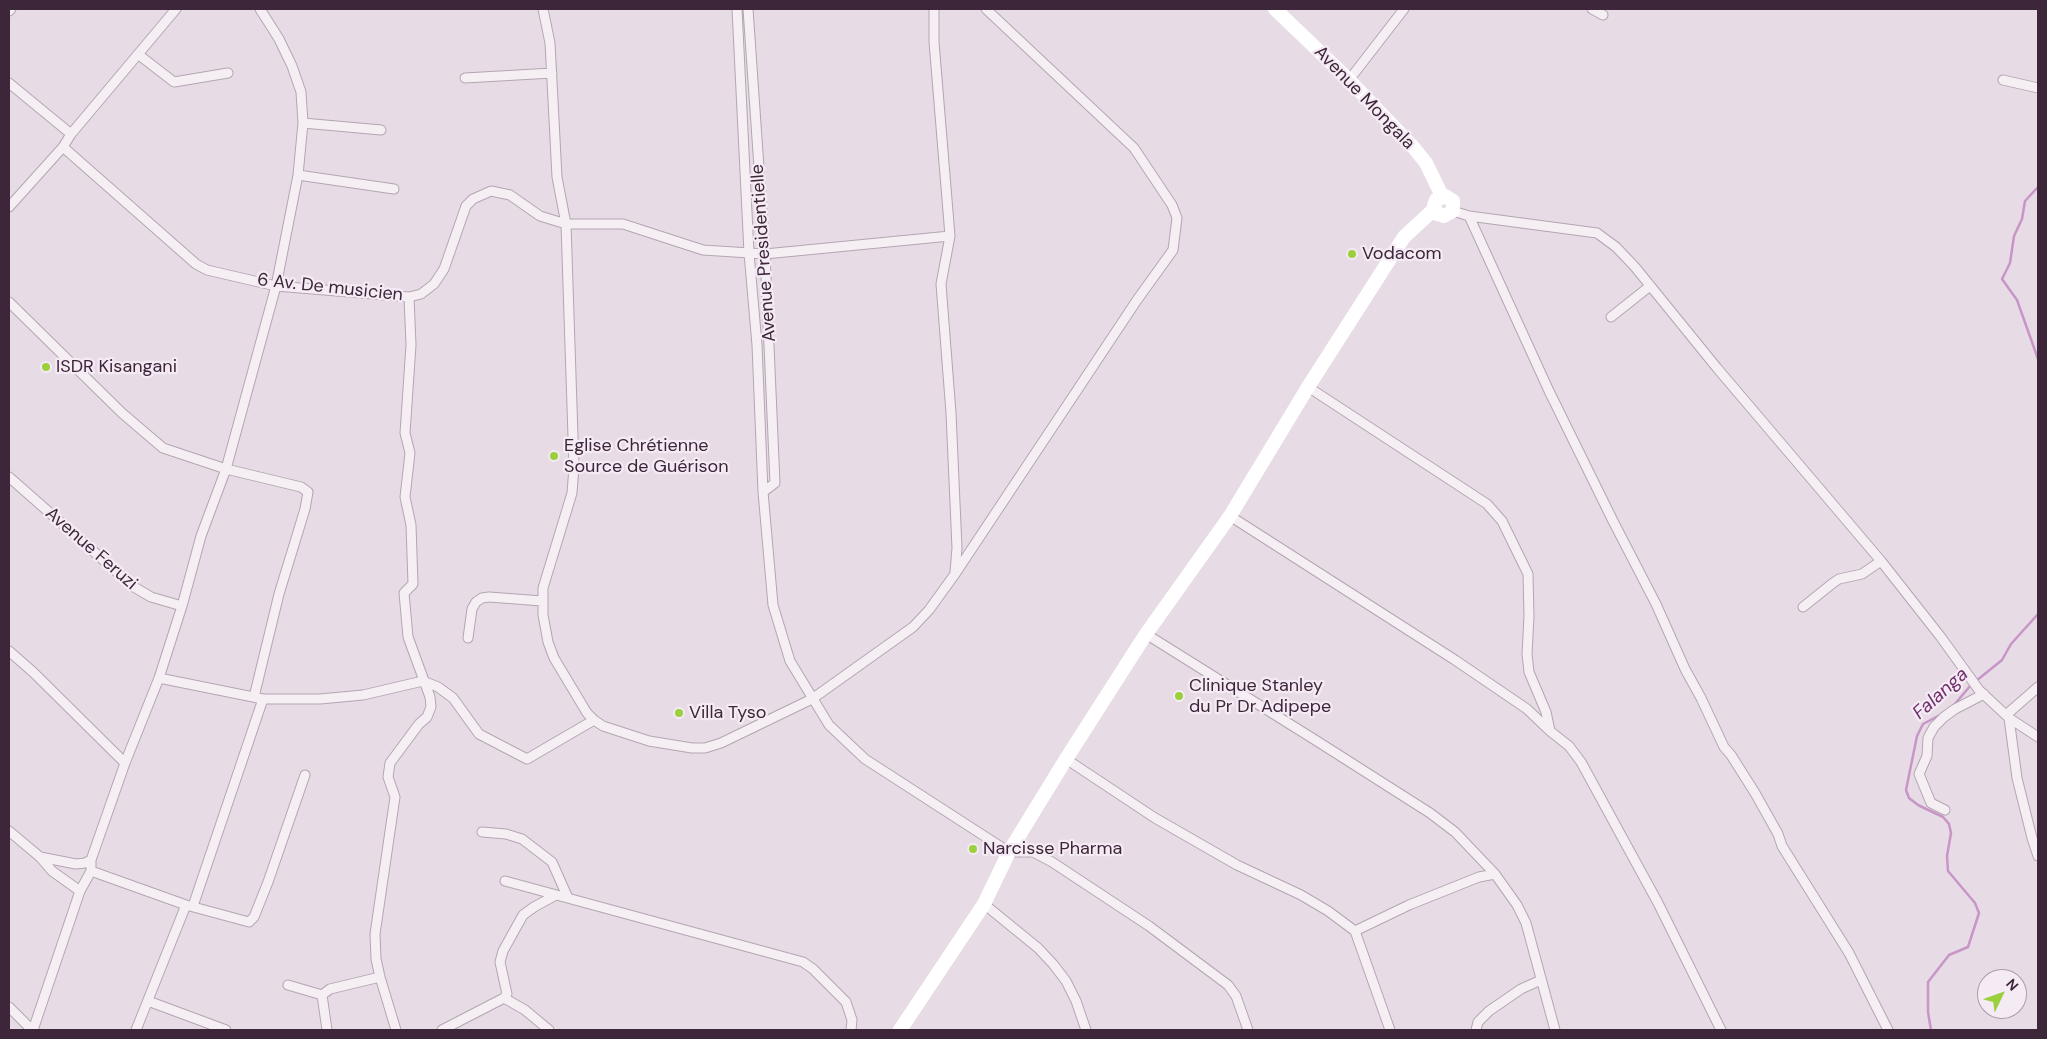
<!DOCTYPE html>
<html>
<head>
<meta charset="utf-8">
<style>
  body { margin:0 }
  #map { position:relative; width:2047px; height:1039px; overflow:hidden; background:#e7dce5; font-family:"DM Sans",sans-serif }
  canvas { display:block }
  .frame { position:absolute; inset:0; border:10px solid #3d253a; pointer-events:none }
  .north { position:absolute; left:1977px; top:969px; width:50px; height:50px; box-sizing:border-box; background:#f4ebf4; border:1px solid #ab9caa; border-radius:50%; rotate:48deg; font-size:14px; font-weight:700; line-height:20px; text-align:center; color:#3d253a }
  .north::after { content:''; display:block; margin:auto; width:18px; height:22px; background:#9bd03c; clip-path:polygon(50% 0,100% 100%,50% 72%,0 100%) }
</style>
</head>
<body>
<div id="map">
<canvas width="2047" height="1039"></canvas>
<div class="frame"></div>
<div class="north">N</div>
</div>
<script>
const context = document.querySelector('canvas').getContext('2d');
context.lineJoin = 'round';
const poly = rows => new Path2D(rows.map(r => 'M' + r).join(''));
function trace(path, color, width, dash) { context.strokeStyle = color; context.lineWidth = width; context.lineCap = dash ? 'butt' : 'round'; context.setLineDash(dash || []); context.stroke(path); }
function drawText(font, color, halo, rows, align = 'center') {
  context.font = font + ' "DM Sans",sans-serif'; context.lineWidth = 4.5; context.setLineDash([]); context.textBaseline = 'middle'; context.strokeStyle = halo; context.fillStyle = color; for (const [text, x, y, turn = 0] of rows) {
    context.save(); context.translate(x, y); context.rotate((+turn || 0) * Math.PI / 180); context.textAlign = isNaN(turn) ? turn : align; if (halo) context.strokeText(text, 0, 0); context.fillText(text, 0, 0); context.restore();
  }
}
const stream = poly([
  [2038,187,2025,201,2022,219,2014,236,2010,263,2002,279,2017,300,2038,359],
  [1976,681,2002,660,2011,644,2038,614],
  [1954,705,1971,685],
  [1931,1030,1928,1012,1928,982,1949,955,1968,947,1979,913,1975,903,1948,871,1947,856,1951,833,1949,824,1943,817,1918,805,1909,798,1906,790,1917,736,1923,724,1942,714]
]);
const street = poly([
  [543,9,550,43,557,177,566,224,574,467,572,493,543,588,543,615,548,642,554,658,587,713,594,720,603,726,649,741,692,748,705,748,721,743,812,699,913,627,929,610,955,574,1137,300,1173,250,1177,218,1172,205,1134,148,986,9],
  [737,9,749,253,757,345,763,492,773,605,790,661,829,725,865,759,1009,852,1033,852,1052,862,1149,926,1228,985,1236,996,1248,1030],
  [748,9,765,254,775,483,763,492],
  [934,9,934,42,950,236,941,284,951,413,957,548,955,572],
  [1592,9,1603,15],
  [9,11,11,9],
  [139,55,174,82,228,73],
  [465,78,552,73],
  [1349,80,1404,9],
  [2003,80,2038,88],
  [9,83,71,134],
  [303,123,381,130],
  [63,147,196,264,207,270,276,286,409,297,421,294,434,284,444,269,466,206,473,199,491,191,510,195,540,216,566,224,623,224,703,250,765,254,950,236],
  [298,175,394,189],
  [9,207,63,147,71,134,176,9],
  [1453,211,1469,216,1597,233,1616,247,1635,267,1717,368,1881,561,1940,636,1979,690,2009,718,2038,737],
  [1469,216,1549,391,1613,521,1656,604,1685,669,1701,698,1724,747,1731,755,1755,793,1778,834,1782,846,1849,953,1888,1030],
  [9,302,122,413,163,448,226,469,301,487,308,492,305,509,279,594,254,697],
  [1611,317,1650,286],
  [1308,387,1487,504,1502,521,1528,574,1529,616,1527,654,1529,672,1546,712,1550,731],
  [9,477,134,587,151,597,182,606],
  [1230,516,1455,660,1527,709,1550,731,1569,746,1581,762,1658,903,1721,1030],
  [1803,607,1833,583,1839,579,1862,574,1881,561],
  [1146,634,1320,743,1430,813,1455,832,1495,874,1517,905,1526,923,1555,1030],
  [468,638,472,609,476,602,482,598,489,597,542,601],
  [9,651,33,672,125,763],
  [159,678,263,699,320,699,363,695,423,681,438,687,453,698,479,734,527,759,594,720],
  [2006,715,2038,687],
  [2009,718,2017,778,2032,838,2038,856],
  [1066,759,1155,818,1237,865,1301,895,1328,911,1355,931,1390,1030],
  [1945,810,1931,803,1919,774,1927,756,1928,738,1934,727,1944,717,1955,709,1984,694],
  [9,831,40,857,52,871,80,891],
  [482,832,506,834,522,839,552,862,568,898],
  [40,857,76,864,85,863,91,860],
  [91,871,186,905,249,922,254,917,268,882,305,775],
  [505,881,803,962,813,969,846,1002,852,1020,851,1030],
  [984,904,1038,948,1053,964,1066,981,1076,1001,1086,1030],
  [193,906,263,699],
  [1355,931,1409,905,1479,877,1495,874],
  [288,985,322,995],
  [504,998,525,1010,549,1030],
  [148,1001,226,1030],
  [9,1007,32,1030],
  [33,1030,80,891,91,871,91,860,125,763,159,678,182,606,201,536,226,469,276,286,298,175,303,123,301,92,292,66,279,39,260,9],
  [136,1030,186,905],
  [327,1030,322,995,330,989,380,977],
  [396,1030,380,977,376,959,375,934,395,797,388,777,390,763,419,724,427,717,431,707,430,697,408,637,404,593,413,584,411,525,405,497,410,453,405,433,411,345,409,297],
  [442,1030,504,998,507,994,500,962,503,951,523,915,534,907,556,895],
  [1476,1030,1478,1022,1489,1011,1521,989,1541,980]
]);
const secondary = poly([
  [1275,9,1349,80,1414,148,1426,163,1442,196],
  [1445,196,1453,201,1453,211,1444,216,1431,212,1436,211,1434,205,1436,200,1445,196],
  [900,1030,984,904,1009,852,1066,759,1146,634,1230,516,1308,387,1404,237,1431,212]
]);
const markers = [
  [1352,254,5,"#9bd03c"],
  [46,367,5,"#9bd03c"],
  [554,456,5,"#9bd03c"],
  [1179,696,5,"#9bd03c"],
  [679,713,5,"#9bd03c"],
  [973,849,5,"#9bd03c"]
];
const streetNames = [
  ["Avenue Mongala",1364,98,46],
  ["Avenue Presidentielle",764,253,-94],
  ["6 Av. De musicien",330,288,6],
  ["Avenue Feruzi",91,549,41]
];
const poiNames = [
  ["Vodacom",1362,254],
  ["ISDR Kisangani",56,367],
  ["Eglise Chrétienne",564,446],
  ["Source de Guérison",564,467],
  ["Clinique Stanley",1189,686],
  ["du Pr Dr Adipepe",1189,707],
  ["Villa Tyso",689,713],
  ["Narcisse Pharma",983,849]
];
const waterNames = [
  ["Falanga",1941,694,-42]
];
trace(stream, '#c895c7', 2.5);
trace(street, '#b4a5b2', 11);
trace(street, '#f5eff4', 9);
trace(secondary, '#fff', 14);
for (const [x, y, r, color] of markers) { const dot = new Path2D(); dot.arc(x, y, r, 0, 2 * Math.PI); context.fillStyle = color; context.fill(dot); trace(dot, '#f4ebf4', 2); }
drawText('18px', '#3d253a', '#f4ebf4', streetNames);
drawText('18px', '#3d253a', '#f4ebf4', poiNames, 'left');
drawText('italic 19px', '#712f6d', '#f4ebf4', waterNames);
</script>
</body>
</html>
